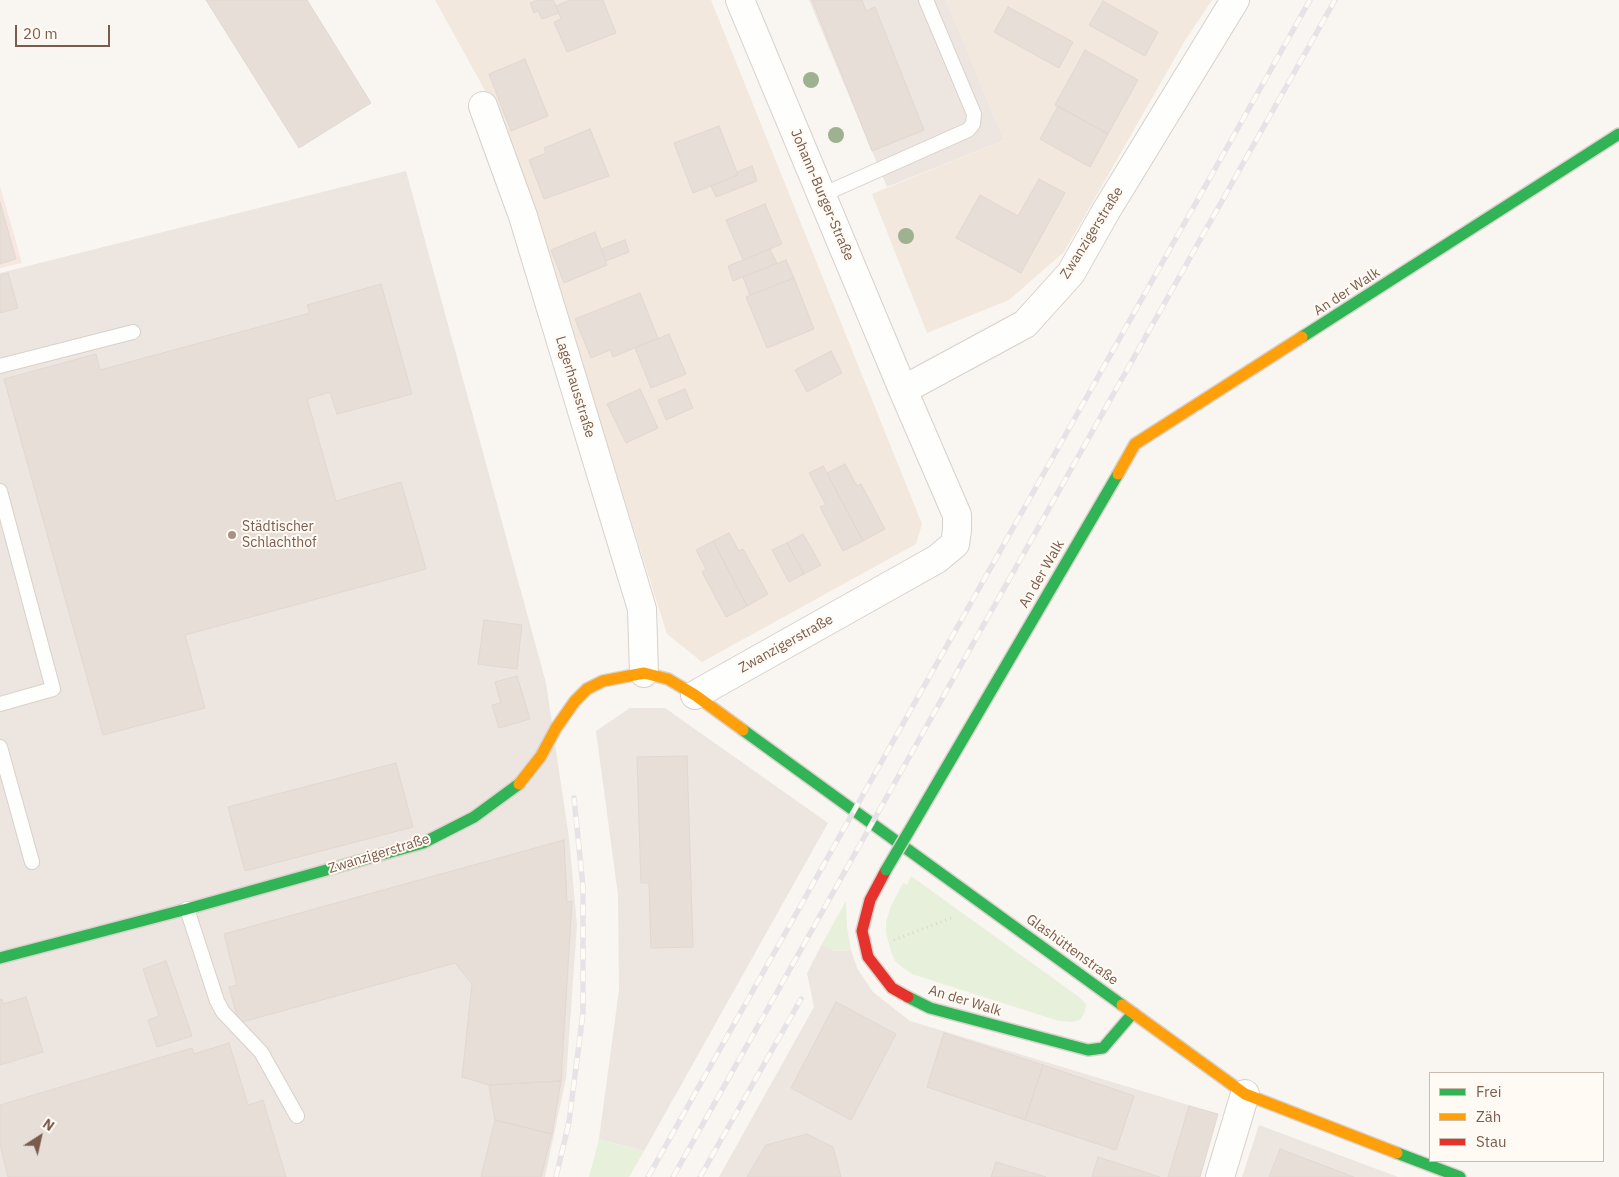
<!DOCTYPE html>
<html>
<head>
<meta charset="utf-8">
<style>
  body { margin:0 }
  #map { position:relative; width:1619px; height:1177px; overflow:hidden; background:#f9f5f0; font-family:"IBM Plex Sans",sans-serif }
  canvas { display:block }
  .legend { position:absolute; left:1429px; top:1072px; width:175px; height:90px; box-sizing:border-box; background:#fffaf3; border:1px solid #cabbb1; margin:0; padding:6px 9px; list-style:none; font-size:15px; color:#7a5c4d }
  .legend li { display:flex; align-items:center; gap:10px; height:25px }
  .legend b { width:25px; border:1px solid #cabbb1 }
  .north { position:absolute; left:15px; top:1112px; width:50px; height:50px; -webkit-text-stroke:4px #fffaf3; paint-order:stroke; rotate:35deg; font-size:14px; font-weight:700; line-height:20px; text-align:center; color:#7a5c4d }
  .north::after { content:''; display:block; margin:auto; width:18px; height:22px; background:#7a5c4d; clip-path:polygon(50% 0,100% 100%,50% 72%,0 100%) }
  .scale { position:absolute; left:15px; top:25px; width:95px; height:22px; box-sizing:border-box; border:2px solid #7a5c4d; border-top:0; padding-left:6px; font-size:15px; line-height:18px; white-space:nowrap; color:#7a5c4d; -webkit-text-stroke:4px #fffaf3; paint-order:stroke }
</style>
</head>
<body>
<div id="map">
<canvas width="1619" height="1177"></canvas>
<ul class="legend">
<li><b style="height:6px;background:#30b455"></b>Frei</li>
<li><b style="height:6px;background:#ff9f0a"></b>Zäh</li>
<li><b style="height:6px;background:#e5322d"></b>Stau</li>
</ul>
<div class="north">N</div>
<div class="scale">20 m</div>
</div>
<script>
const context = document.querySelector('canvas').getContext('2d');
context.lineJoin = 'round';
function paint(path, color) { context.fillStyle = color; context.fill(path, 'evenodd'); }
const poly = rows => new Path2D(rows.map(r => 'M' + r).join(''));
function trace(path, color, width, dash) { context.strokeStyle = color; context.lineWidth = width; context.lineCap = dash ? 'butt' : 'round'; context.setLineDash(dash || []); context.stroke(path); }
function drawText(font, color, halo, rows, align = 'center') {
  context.font = font + ' "IBM Plex Sans",sans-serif'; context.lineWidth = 4; context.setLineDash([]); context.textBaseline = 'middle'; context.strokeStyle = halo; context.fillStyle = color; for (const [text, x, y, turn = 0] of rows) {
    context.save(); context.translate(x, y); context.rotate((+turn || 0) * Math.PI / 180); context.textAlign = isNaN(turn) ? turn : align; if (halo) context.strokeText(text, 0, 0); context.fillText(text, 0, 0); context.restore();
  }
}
const residential = poly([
  [435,0,711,0,922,524,916,544,702,662,667,634,508,132],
  [946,0,1212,0,1184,42,1064,252,1009,300,927,333,872,194,1004,140]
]);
const commercial = poly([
  [0,186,22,263,0,268]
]);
const industrial = poly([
  [809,0,946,0,1004,140,887,187],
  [406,171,546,683,569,838,577,925,566,1078,545,1177,0,1177,0,273],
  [630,708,665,708,828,823,644,1151,599,1139,619,990,618,895,596,731],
  [822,944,835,951,851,950,857,968,873,992,910,1021,1218,1114,1198,1177,719,1177,814,1007,807,973],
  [1259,1125,1398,1177,1242,1177]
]);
const green = poly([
  [911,876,1079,997,1086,1004,1085,1011,1081,1019,1072,1022,1059,1021,912,974,902,967,895,961,891,951,886,933,886,922,891,906,903,883,907,885],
  [846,901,847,928,851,950,835,951,822,944],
  [599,1139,644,1151,629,1177,589,1177]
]);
const building = poly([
  [206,0,307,0,371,103,299,148,206,0],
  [538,0,553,0,559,13,542,19,538,11,534,13,530,3,538,0],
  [570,0,603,0,616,33,567,52,554,22,561,19,556,6,570,0],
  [812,0,862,0,866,11,875,7,924,130,872,151,812,0],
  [1103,1,1158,32,1145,56,1089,25,1103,1],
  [1008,7,1073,42,1059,68,994,32,1008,7],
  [1085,50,1138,80,1108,134,1055,105,1085,50],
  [525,59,548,116,511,131,489,74,525,59],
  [1058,106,1108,134,1090,167,1040,139,1058,106],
  [719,126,738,175,693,193,674,143,719,126],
  [590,129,609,176,544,199,529,160,546,153,544,148,590,129],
  [752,166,757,181,716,197,711,186,738,175,737,172,752,166],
  [1039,179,1065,193,1021,273,956,238,980,195,1018,216,1039,179],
  [0,202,16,259,0,264,0,202],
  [765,204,782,244,743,260,726,220,765,204],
  [595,232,607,265,564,283,551,250,595,232],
  [625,240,629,252,606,261,601,249,625,240],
  [770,249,777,263,733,281,728,266,770,249],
  [786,260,794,278,750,295,743,277,786,260],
  [8,273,18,308,0,313,0,275,8,273],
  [794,278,814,329,767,348,746,297,794,278],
  [381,284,412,394,337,414,330,392,307,399,336,501,401,482,426,569,185,635,205,708,103,735,4,379,96,354,100,370,310,313,307,305,381,284],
  [640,293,658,338,613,357,610,350,591,358,575,319,640,293],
  [669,334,686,374,651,388,635,348,669,334],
  [831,351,842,373,807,392,795,370,831,351],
  [640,389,658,428,626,443,607,404,640,389],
  [685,389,693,408,666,420,658,400,685,389],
  [845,464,857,486,861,484,885,529,863,541,827,473,845,464],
  [823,466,863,541,843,551,820,507,826,505,809,473,823,466],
  [729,533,739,551,743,549,768,594,747,606,713,541,729,533],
  [803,534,821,565,804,574,787,543,803,534],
  [713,541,747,606,726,617,702,572,706,569,696,550,713,541],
  [787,543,804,574,789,582,772,550,787,543],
  [484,620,522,625,517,669,478,664,484,620],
  [517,676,530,719,499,728,492,705,501,703,495,682,517,676],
  [687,756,693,947,651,948,649,883,641,883,637,757,687,756],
  [396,763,413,827,245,871,228,807,396,763],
  [564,840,567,902,572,901,561,1081,489,1085,462,1077,472,984,455,963,239,1023,229,987,237,985,224,934,564,840],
  [166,961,192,1036,157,1047,148,1020,159,1016,143,969,166,961],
  [26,997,43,1052,0,1065,0,1000,2,999,3,1004,26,997],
  [836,1002,896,1034,851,1120,791,1088,836,1002],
  [944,1033,1043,1065,1025,1120,927,1087,944,1033],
  [229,1043,248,1105,263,1100,286,1177,8,1177,0,1144,0,1105,192,1048,194,1054,229,1043],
  [1043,1065,1134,1096,1116,1150,1025,1120,1043,1065],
  [561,1081,552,1134,495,1120,489,1085,561,1081],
  [1189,1106,1218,1114,1200,1177,1168,1177,1189,1106],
  [495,1120,552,1134,541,1177,481,1177,495,1120],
  [807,1134,833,1147,841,1177,747,1177,766,1145,807,1134],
  [1280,1149,1354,1177,1269,1177,1280,1149],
  [1098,1157,1160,1177,1092,1177,1098,1157],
  [996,1162,1046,1177,991,1177,996,1162]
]);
const path = poly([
  [894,940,951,918]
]);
const lane = poly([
  [822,195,968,130,973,124,974,114,926,0],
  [0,366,133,332],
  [0,491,53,689,0,704],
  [0,747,32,862],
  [187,909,217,1001,223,1012,261,1052,297,1116]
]);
const street = poly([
  [483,106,523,216,642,609,644,673],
  [903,390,1025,324,1071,273,1106,211,1235,0],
  [695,695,937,559,955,544,957,530,957,515,903,390,740,0],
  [1220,1177,1245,1094]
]);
const fast = poly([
  [1302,337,1619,134],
  [743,730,1122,1005],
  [915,821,1118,474],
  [0,958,187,909,423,843,474,817,519,784],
  [908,997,930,1008,1088,1050,1103,1048,1133,1013],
  [1397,1153,1460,1177]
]);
const slow = poly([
  [1118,474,1135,444,1302,337],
  [519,784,541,756,556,728,575,701,587,689,603,681,644,673,668,679,695,695,743,730],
  [1122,1005,1245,1094,1397,1153]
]);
const jam = poly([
  [886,870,870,900,862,931,868,957,892,988,908,997]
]);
const rail = poly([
  [556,1177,569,1122,583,1013,583,887,574,798],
  [648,1177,1310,0],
  [673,1177,1335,0],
  [700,1177,801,999]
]);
const fastBridge = poly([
  [886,870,915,821]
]);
const trees = [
  [811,80],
  [836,135],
  [906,236]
];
const markers = [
  [232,535,5,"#a69286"]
];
const streetNames = [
  ["Johann-Burger-Straße",822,195,67],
  ["Zwanzigerstraße",1092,233,-58],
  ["An der Walk",1347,292,-33],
  ["Lagerhausstraße",575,387,73],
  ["An der Walk",1042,574,-60],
  ["Zwanzigerstraße",786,644,-29],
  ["Zwanzigerstraße",379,854,-17],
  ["Glashüttenstraße",1072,950,36],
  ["An der Walk",965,1001,17]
];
const poiNames = [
  ["Städtischer",242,527],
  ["Schlachthof",242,543]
];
paint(residential, '#f2e8de');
paint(commercial, '#f6e8e1');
paint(industrial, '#ede5e0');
paint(green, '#e7f0db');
paint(building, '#e6ded7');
trace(building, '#e2d8d2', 1);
trace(lane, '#d7d1cb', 16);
trace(street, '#d7d1cb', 30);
trace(fast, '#d9d2cb', 14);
trace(slow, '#d9d2cb', 14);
trace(jam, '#d9d2cb', 14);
trace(path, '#dcd5d0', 3, [1, 4]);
trace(lane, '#fefefd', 14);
trace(street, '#fefefd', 28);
trace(fast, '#30b455', 11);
trace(slow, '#ff9f0a', 11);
trace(jam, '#e5322d', 11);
trace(rail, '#e6e3e7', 5.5);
trace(rail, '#fffaf3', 4, [11]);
trace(fastBridge, '#d9d2cb', 14, []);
trace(fastBridge, '#30b455', 11);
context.fillStyle = '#9eb190';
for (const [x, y] of trees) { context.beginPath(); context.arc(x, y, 8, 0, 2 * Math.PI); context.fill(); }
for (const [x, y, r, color] of markers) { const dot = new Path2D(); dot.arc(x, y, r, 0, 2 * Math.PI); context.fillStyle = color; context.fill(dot); trace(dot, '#fffaf3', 2); }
drawText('14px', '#7a5c4d', '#fffaf3', streetNames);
drawText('14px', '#7a5c4d', '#fffaf3', poiNames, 'left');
</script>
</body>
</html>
